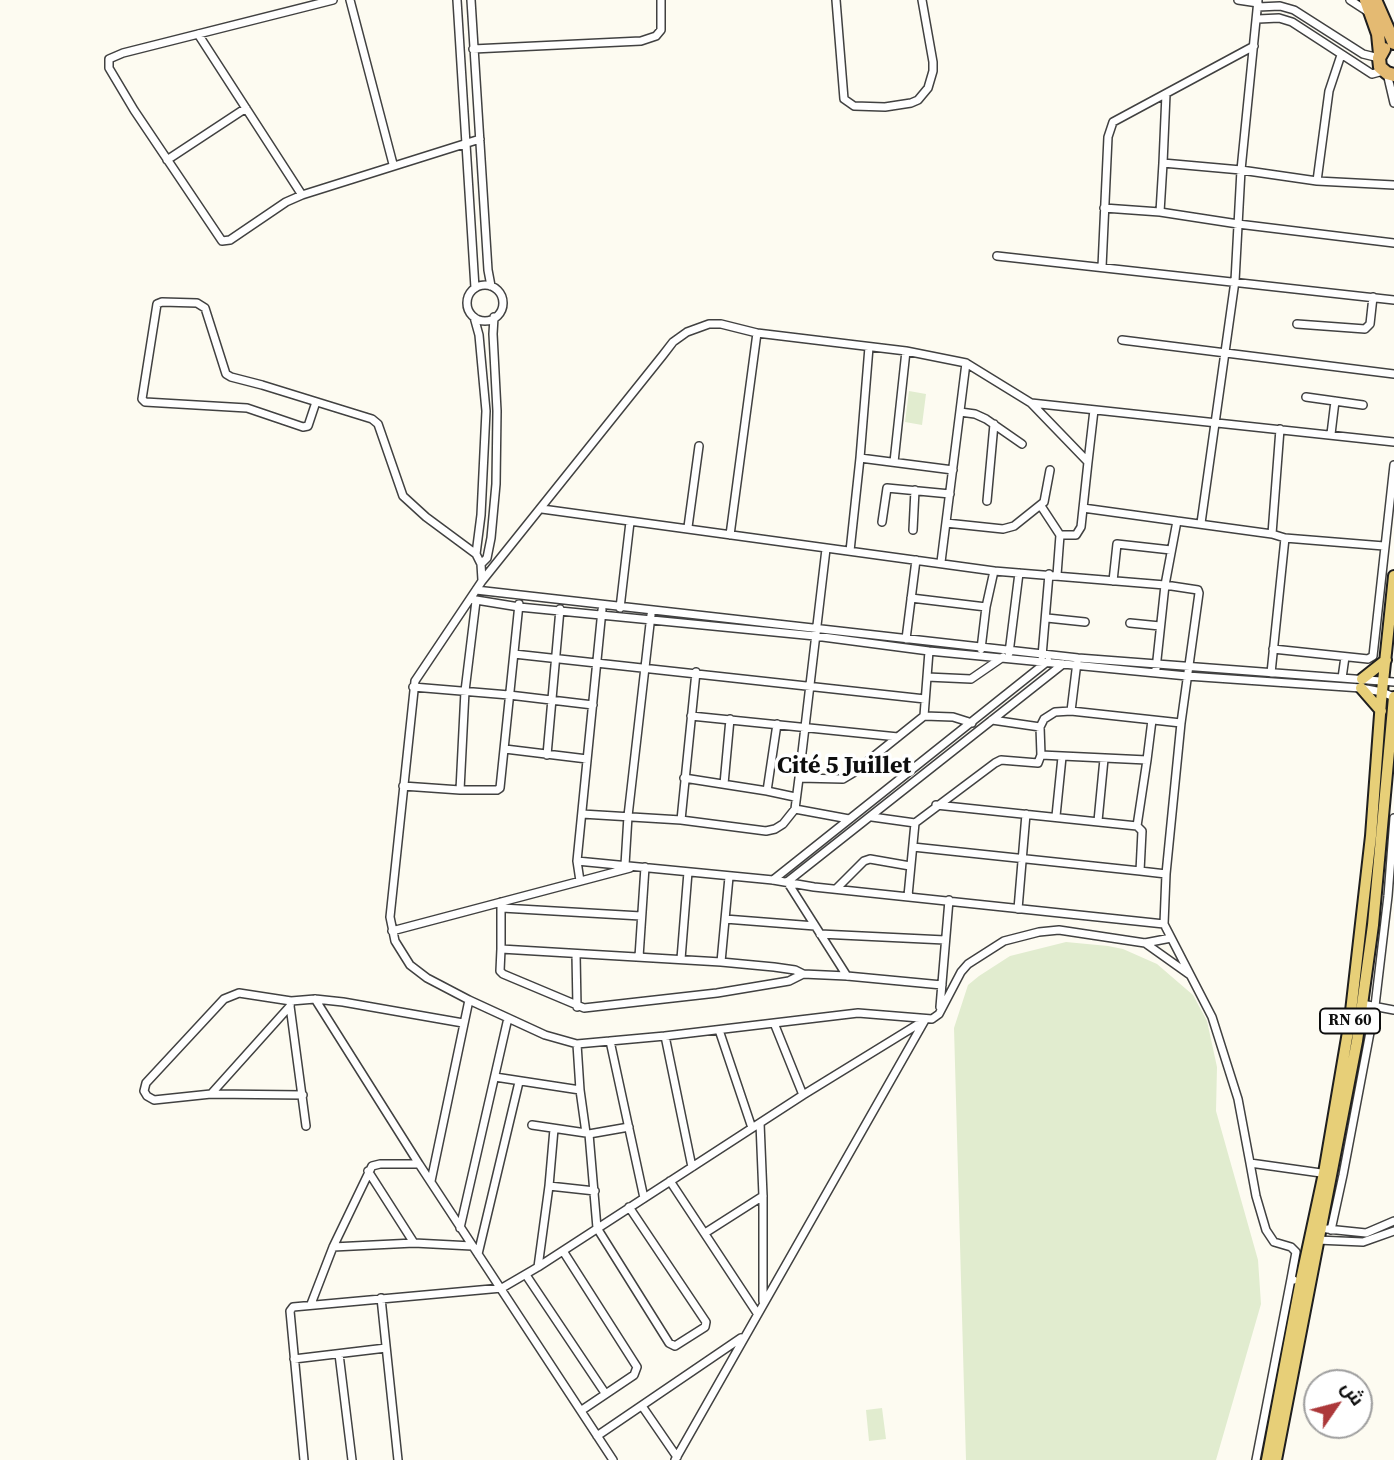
<!DOCTYPE html>
<html>
<head>
<meta charset="utf-8">
<style>
  body { margin:0 }
  #map { position:relative; width:1394px; height:1460px; overflow:hidden; background:#fdfbf1; font-family:"Source Serif 4",Cairo,serif }
  canvas { display:block }
  .north { position:absolute; left:1303px; top:1369px; width:70px; height:70px; box-sizing:border-box; background:#fff; border:2px solid #9f9f9f; border-radius:50%; rotate:55deg; font-size:19px; font-weight:700; line-height:28px; text-align:center; color:#0e0e0e }
  .north::after { content:''; display:block; margin:auto; width:24px; height:32px; background:#ac383a; clip-path:polygon(50% 0,100% 100%,50% 72%,0 100%) }
</style>
</head>
<body>
<div id="map">
<canvas width="1394" height="1460"></canvas>
<div class="north">ش</div>
</div>
<script>
const context = document.querySelector('canvas').getContext('2d');
context.lineJoin = 'round';
function paint(path, color) { context.fillStyle = color; context.fill(path, 'evenodd'); }
const poly = rows => new Path2D(rows.map(r => 'M' + r).join(''));
function trace(path, color, width, dash) { context.strokeStyle = color; context.lineWidth = width; context.lineCap = dash ? 'butt' : 'round'; context.setLineDash(dash || []); context.stroke(path); }
function drawText(font, color, halo, rows, align = 'center') {
  context.font = font + ' "Source Serif 4",serif'; context.lineWidth = 7; context.setLineDash([]); context.textBaseline = 'middle'; context.strokeStyle = halo; context.fillStyle = color; for (const [text, x, y, turn = 0] of rows) {
    context.save(); context.translate(x, y); context.rotate((+turn || 0) * Math.PI / 180); context.textAlign = isNaN(turn) ? turn : align; if (halo) context.strokeText(text, 0, 0); context.fillText(text, 0, 0); context.restore();
  }
}
const pitch = poly([
  [909,391,926,394,922,425,905,422],
  [1066,942,1108,946,1123,949,1157,964,1193,995,1207,1021,1217,1067,1216,1111,1258,1260,1261,1304,1216,1460,966,1460,954,1028,968,985,979,976,1010,956],
  [882,1408,886,1439,869,1441,866,1410]
]);
const minor = poly([
  [333,0,123,53,109,59,109,68,134,110,222,241,230,240,286,202,302,195,480,139],
  [350,0,393,164],
  [457,0,475,288],
  [471,0,488,270,491,286],
  [836,0,844,99,854,106,885,107,911,103,918,100,928,88,933,71,933,62,922,0],
  [1238,0,1258,3],
  [1350,0,1370,13],
  [1258,7,1280,6,1294,10,1363,54,1379,58],
  [1258,19,1279,18,1292,22,1372,74,1383,71],
  [198,34,302,195],
  [473,49,641,41,656,36,661,30,661,0],
  [1387,73,1394,103],
  [1166,94,1163,163,1241,170,1317,181,1394,185],
  [167,160,246,108],
  [1317,181,1329,91,1341,55],
  [1104,208,1160,212,1238,224,1394,243],
  [1160,212,1163,163],
  [997,256,1394,300],
  [1102,267,1108,137,1113,122,1254,46],
  '467 303a18 18 0 1 1 36 0a18 18 0 1 1-36 0Z',
  [474,317,479,335,486,411,481,515,476,554,481,564,482,580],
  [1297,324,1365,329,1370,324,1373,297],
  [1122,340,1394,374],
  [1306,397,1363,405],
  [316,402,308,426,303,427,247,408,145,402,142,399,157,304,162,302,197,303,205,308,226,374,231,377,262,385,372,419,378,424,403,496,426,517,476,554],
  [1031,403,1088,462,1081,527,1076,535,1060,535,1057,575],
  [960,412,975,414,986,419,1022,444],
  [1331,434,1335,401],
  [860,458,953,470],
  [894,462,906,351],
  [1088,462,1094,410],
  [987,501,994,424],
  [1041,506,1060,535],
  [1083,508,1177,521,1165,585,1156,669],
  [542,509,994,571,1165,585,1198,590,1199,593,1181,723,1166,874,1164,924,1212,1017,1238,1099,1250,1163,1328,1174],
  [1177,521,1272,534,1285,538],
  [882,522,887,488,950,494],
  [946,523,1003,529,1014,526,1044,502,1050,470],
  [1201,523,1235,281,1241,170,1258,0],
  [688,527,699,446],
  [913,530,915,490],
  [1272,534,1280,429],
  [730,535,757,333],
  [850,551,860,458,869,347],
  [941,562,966,363],
  [481,564,487,558,491,538,496,484,497,411,493,334,494,317],
  [1113,581,1117,544,1171,550],
  [476,590,1078,658,1394,682],
  [911,598,986,607],
  [470,599,519,607,815,636,929,651,1187,676,1361,688,1382,692,1394,697],
  [620,608,630,522],
  [1047,618,1085,622],
  [1130,623,1160,626],
  [906,639,916,560],
  [981,649,986,607,994,571],
  [1273,649,1368,659,1373,656,1394,465],
  [1009,653,1019,573],
  [514,654,925,699],
  [1042,656,1049,574],
  [1271,673,1285,538,1384,546],
  [927,677,971,679,1003,657],
  [1342,678,1345,657],
  [413,687,509,695,593,705],
  [1071,711,1181,723],
  [691,716,898,737],
  [924,716,929,651],
  [992,720,1040,727,1044,719,1055,712,1071,711,1077,662],
  [505,749,587,759],
  [547,755,560,609],
  [1041,755,1147,760,1152,720],
  [684,778,767,791,795,797],
  [799,778,826,549],
  [724,784,730,719],
  [403,786,460,790,497,790,500,788,519,604],
  [460,790,465,691,476,601],
  [767,791,777,724],
  [936,805,1137,826,1142,831,1140,871,1166,874],
  [582,814,681,820,766,831,775,829,783,824,795,809],
  [1056,816,1062,757],
  [872,817,915,823,995,763,1001,760,1038,763,1041,755,1040,727],
  [849,819,795,809,799,778,843,779,853,773,924,716,953,717,972,723],
  [681,820,696,672],
  [1098,821,1104,759],
  [1137,826,1147,760],
  [913,847,1140,871],
  [577,861,773,880,814,887,1164,924],
  [625,865,628,816,651,615],
  [773,880,1048,661],
  [580,881,577,861,602,610],
  [787,882,1063,664],
  [788,883,847,976],
  [836,889,864,861,870,859,910,866],
  [908,896,915,823],
  [501,902,501,949,721,962,774,967,795,970,803,974,847,976,942,985],
  [502,908,641,916],
  [1018,909,1026,814],
  [725,919,815,926],
  [392,931,630,868],
  [820,934,945,940],
  [1171,938,1145,943,1059,930,1039,932,1004,941,968,964,961,972,939,1014,932,1019,858,1013,665,1036,577,1044,545,1035,469,1000,427,978,410,965,395,941,390,917,415,681,482,581,663,355,673,342,687,332,709,324,721,324,757,333,906,351,966,363,1031,403,1394,442],
  [1145,943,1190,975],
  [501,949,500,971,503,974,584,1008,717,993,789,981,803,974],
  [576,954,577,1007],
  [639,957,645,867],
  [681,959,688,872],
  [721,962,729,877],
  [315,999,419,1164],
  [291,1001,290,1006,306,1126],
  [1362,1004,1394,1010],
  [940,1007,949,900],
  [774,1023,803,1095],
  [719,1030,752,1128],
  [665,1036,692,1167],
  [610,1041,644,1198],
  [577,1044,580,1090,586,1133,589,1134,597,1228,669,1343,675,1346,705,1327,706,1322,629,1207],
  [495,1077,580,1090],
  [211,1094,290,1006],
  [303,1095,211,1094,154,1100,147,1096,144,1091,146,1083,224,999,239,993,291,1001,315,999,343,1002,463,1023],
  [760,1123,763,1196,763,1301],
  [532,1125,586,1133],
  [589,1134,629,1127],
  [1250,1163,1256,1196,1266,1230,1274,1242,1291,1247,1296,1252,1291,1279,1294,1280],
  [368,1171,414,1243],
  [431,1181,469,1000],
  [670,1181,757,1313],
  [549,1186,554,1129],
  [460,1228,508,1018],
  [1327,1229,1366,1233,1394,1221],
  [1331,1230,1343,1175,1375,1006,1388,896,1394,818],
  [705,1233,763,1196],
  [1317,1240,1363,1242,1394,1231],
  [333,1247,414,1243,472,1246],
  [563,1251,637,1367,634,1375,582,1410],
  [478,1254,519,1082],
  [538,1267,549,1186,595,1191],
  [526,1275,605,1393],
  [381,1298,398,1460],
  [311,1304,333,1247,372,1166,380,1164,419,1164,613,1460],
  [339,1354,352,1460],
  [294,1359,386,1348],
  [642,1406,677,1457],
  [597,1436,741,1338],
  [304,1460,290,1311,293,1307,502,1288,538,1267,803,1095,925,1020,675,1460],
  [1256,1460,1291,1279]
]);
const primary = poly([
  [1362,679,1386,660],
  [1361,688,1381,711],
  [1267,1460,1301,1280,1324,1173,1350,1020,1371,836,1381,701,1394,576],
  [1276,1460,1357,1041,1373,925,1394,697]
]);
const trunk = poly([
  [1366,0,1378,34,1380,54],
  [1376,2,1394,43],
  [1384,49,1379,58,1380,67,1387,73,1394,75]
]);
const shields = [
  [1350,1021,60]
];
const shieldNames = [
  ["RN 60",1350,1021]
];
const districtNames = [
  ["Cité 5 Juillet",844,767]
];
paint(pitch, '#e1eccf');
trace(minor, '#414141', 10);
trace(primary, '#1f1f1f', 14);
trace(trunk, '#1f1f1f', 16);
trace(minor, '#fff', 7);
trace(primary, '#e7cf78', 10);
trace(trunk, '#e4ba72', 12);
for (const [x, y, w] of shields) { const box = new Path2D(); box.roundRect(x - w / 2, y - 12.5, w, 25, 5); context.fillStyle = '#fff'; context.fill(box); trace(box, '#0e0e0e', 2); }
drawText('bold 16px', '#0e0e0e', null, shieldNames);
drawText('bold 24px', '#0e0e0e', '#fff', districtNames);
</script>
</body>
</html>
